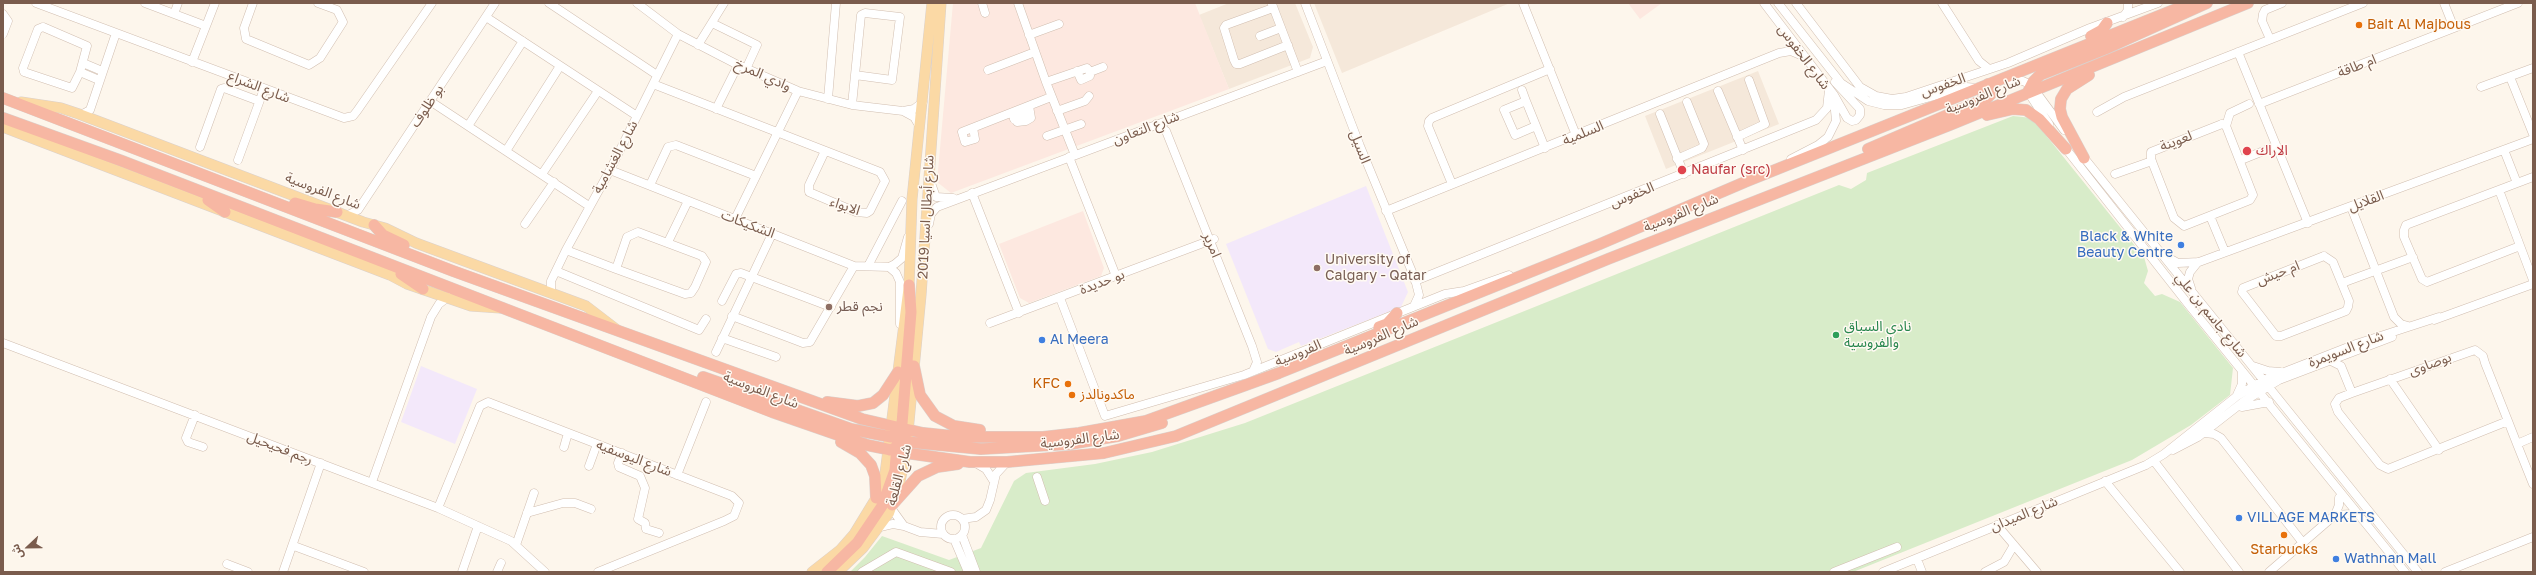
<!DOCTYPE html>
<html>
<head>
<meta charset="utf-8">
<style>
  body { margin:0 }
  #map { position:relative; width:2536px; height:575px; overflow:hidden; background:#fdf6ec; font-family:"Golos Text","Noto Sans Arabic",sans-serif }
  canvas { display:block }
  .frame { position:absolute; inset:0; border:4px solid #7a5c4d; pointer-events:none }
  .north { position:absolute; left:8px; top:527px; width:40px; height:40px; -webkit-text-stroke:3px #fffaf3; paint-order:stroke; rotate:248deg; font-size:11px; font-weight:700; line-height:16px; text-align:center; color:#7a5c4d }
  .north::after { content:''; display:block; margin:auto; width:14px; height:18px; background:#7a5c4d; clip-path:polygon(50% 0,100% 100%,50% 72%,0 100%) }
</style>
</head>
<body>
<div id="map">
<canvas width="2536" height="575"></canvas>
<div class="frame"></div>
<div class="north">ش</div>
</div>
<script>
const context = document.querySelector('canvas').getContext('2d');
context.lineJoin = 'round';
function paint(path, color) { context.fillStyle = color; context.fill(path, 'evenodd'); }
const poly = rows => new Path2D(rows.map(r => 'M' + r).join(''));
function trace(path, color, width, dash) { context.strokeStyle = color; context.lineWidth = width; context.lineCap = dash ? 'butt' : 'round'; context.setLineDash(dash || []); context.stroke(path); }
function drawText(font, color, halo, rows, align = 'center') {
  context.font = font + ' "Golos Text","Noto Sans Arabic",sans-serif'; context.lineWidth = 3; context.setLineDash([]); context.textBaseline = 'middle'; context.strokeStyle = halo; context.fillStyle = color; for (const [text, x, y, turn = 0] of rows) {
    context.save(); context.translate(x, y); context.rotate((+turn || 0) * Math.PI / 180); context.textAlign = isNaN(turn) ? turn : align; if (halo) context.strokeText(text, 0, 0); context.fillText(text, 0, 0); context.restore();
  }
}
const residential = poly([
  [1229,3,1295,3,1313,47,1310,58,1229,89,1199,15],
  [1314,3,1510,3,1342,73],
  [1758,71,1779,124,1666,169,1645,116]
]);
const commercial = poly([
  [953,3,1195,3,1229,89,951,193,937,182],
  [1628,3,1662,3,1640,19],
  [1083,211,1104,268,1101,276,1029,303,1020,298,999,244]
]);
const education = poly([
  [1366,186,1408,292,1401,307,1301,346,1299,342,1276,352,1268,349,1226,244],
  [421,366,477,389,455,444,401,422]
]);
const green = poly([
  [2013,116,2032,118,2144,257,2148,271,2144,283,2155,296,2162,294,2180,302,2233,368,2230,395,2191,425,2132,460,1853,572,850,572,865,557,882,536,949,560,981,548,1014,481,1026,473,1095,464,1152,452,1245,423,1839,185,1851,189,1866,180,1867,173]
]);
const minor = poly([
  [36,3,344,118,353,116,357,111,432,3],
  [145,3,206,26],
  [253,3,244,28,246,39,309,65,320,58,343,22,337,10,318,3],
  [549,3,657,75],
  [637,3,678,34,738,65,798,91,852,105,903,111,914,109,923,102],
  [982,3,985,13],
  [1018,3,1046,82,1075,155],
  [1305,3,1360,146,1415,279,1419,295,1414,306],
  [1523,3,1576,135],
  [1764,3,1834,95,1847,118,1852,121,1856,120,1860,115,1860,109,1835,82],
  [1778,3,1841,83,1868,101,1884,105,1902,105,1966,87,1978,88],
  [1796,3,1860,87,1876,96,1892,99,1906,97,2008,63,2090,28,2158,3],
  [1942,3,1979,61,1989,69],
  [2444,3,2454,28],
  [1272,4,1298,72],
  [1273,8,1226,25,1224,28,1234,60,1236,64,1240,64,1288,45],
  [3,14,8,21,3,34],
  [174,14,178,3],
  [486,17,637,116],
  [2123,17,2128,10,2128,3],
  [712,23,757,45,746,69],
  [43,27,87,46,80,72,72,88,24,72,23,68,38,29,43,27],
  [1029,35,1059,24],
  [1260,36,1281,28],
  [2270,39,2262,21,2263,14,2265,10,2282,3],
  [698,45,724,3],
  [2238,52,2308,223],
  [192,62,215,3],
  [83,63,102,71],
  [988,70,1035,52],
  [1077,71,1081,80,1090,76,1090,72,1103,67],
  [80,72,99,80],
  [2510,77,2533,134],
  [2003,80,2023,81,2031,85,2064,130],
  [1046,82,1087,68,1090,72],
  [653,84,880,172,885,181,870,211,867,213,856,212,809,192,809,185,825,151],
  [2481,87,2533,68],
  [1522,90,1526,101],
  [1718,91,1743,150],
  [2028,92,2049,124],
  [828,99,836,3],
  [430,101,589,206],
  [2259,104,2518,3],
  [852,105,861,15,865,13,900,17,892,80,855,75],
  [716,109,738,65],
  [903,111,914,117,920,127],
  [1057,111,1085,101,1089,96],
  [2097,112,2124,97,2363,3],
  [1011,113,1017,122,1026,121,1031,118,1029,106],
  [1660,114,1684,174],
  [81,115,90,110,116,33],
  [1014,119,1030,113],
  [1156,124,1166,131,1252,346,1257,362,1253,371],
  [2222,124,2226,126,2253,195,2250,200,2184,226,2174,218,2151,159,2151,152,2222,124],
  [468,126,523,41],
  [1536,126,1515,135,1504,110,1526,101,1545,148],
  [2226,126,2230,113,2249,104],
  [973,128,975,139,965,142,962,132,1051,97],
  [1047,136,1081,124],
  [1737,137,1765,124,1749,80],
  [2063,145,2188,304,2405,572],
  [200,147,221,89,224,88,259,101],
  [2504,150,2517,183],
  [506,151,560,66],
  [2081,154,2418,572],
  [1069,157,1116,276],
  [1677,159,1702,148,1704,144,1687,102],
  [1791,159,1818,145,1828,137,1836,121,1834,100],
  [238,160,264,89],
  [2241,160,2276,146],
  [610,170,854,266,889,267,895,264,902,258,908,237],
  [542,174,598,91],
  [2115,174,2152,161],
  [931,183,936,197,953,198],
  [1452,184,1428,126,1429,121,1432,118,1550,69],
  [650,185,668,147,676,145,756,176],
  [2499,190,2533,280],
  [972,193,1019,313],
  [2351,207,2394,317,2401,324,2408,326],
  [1386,211,1779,53,1791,51,1803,56],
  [346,216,358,210,495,3],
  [2210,216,2225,252],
  [735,219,798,91],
  [525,224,554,182],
  [929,224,931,214,937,207,1327,61],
  [668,242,688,201],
  [2520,246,2427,282,2422,279,2404,237,2404,230,2406,225,2533,177],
  [566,250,616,269,685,294,691,293,695,287,706,262,702,256,638,232,627,237,616,269],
  [2324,256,2333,262,2349,301,2348,307,2346,311,2281,336,2276,336,2242,292,2243,288,2324,256],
  [2167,257,2178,263,2199,262,2533,139],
  [868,266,902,201],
  [889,267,896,273,900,282,900,324],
  [556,271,699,330,706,319],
  [1415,281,1816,120,1827,108,1829,90],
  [2342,283,2413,257],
  [2191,288,2188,279,2190,272,2198,262],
  [551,292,551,281,566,250,610,170,678,34],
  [1060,298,1105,416,1244,375,1445,294,1464,291,1509,275],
  [722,301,736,274,741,273,831,307],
  [732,316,803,343,810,342,854,266],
  [2434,320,2533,284],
  [990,323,1214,239],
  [722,338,776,357],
  [3,343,438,508,511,541,545,572],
  [716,352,772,234],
  [2331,361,2341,366,2352,393],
  [2253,366,2268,371,2280,372],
  [2390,379,2439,450],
  [2237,395,2242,384,2242,371],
  [2242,407,2269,402],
  [195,415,186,438,188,442,203,447],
  [2508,421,2388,469,2380,465,2338,412,2335,404,2339,398,2352,393,2475,350,2483,356,2485,363,2508,421,2517,444,2533,484],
  [2204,433,2214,434,2221,438,2303,543],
  [2517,444,2533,437],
  [564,447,568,433],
  [2173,450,2198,437,2243,402,2279,380,2392,337],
  [622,453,618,463,619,467,640,476,645,488,638,519,645,523,646,529,659,533],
  [2154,461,2239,572],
  [974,462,986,469,993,480],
  [589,466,597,444],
  [677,475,706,402],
  [1037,477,1045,501],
  [2105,481,2180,572],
  [372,482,431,317,439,304,448,297],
  [438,508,480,406,488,402,732,496,739,503,734,516,724,521,598,572],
  [527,513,563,503,575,503,591,509],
  [2335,515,2351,514],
  '941 527a12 12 0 1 1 24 0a12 12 0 1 1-24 0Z',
  [962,519,976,517,986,510,990,500,996,474,1007,462],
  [1997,525,2037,572],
  [904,526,920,532,943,534],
  [880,527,893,524,904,526,891,508],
  [962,535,976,572],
  [954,539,968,572],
  [516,545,534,493],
  [294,546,364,572],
  [1917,559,1922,572],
  [227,564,248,572],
  [283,572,321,463],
  [462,572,478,526],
  [497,572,501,563],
  [862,572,896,552,951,572],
  [1834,572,1897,547],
  [1883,572,2146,465,2164,454,2237,396,2264,380,2356,344,2439,317],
  [1985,572,2004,562,2014,545],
  [2269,572,2335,515,2339,505,2339,498],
  [2445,572,2533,537]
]);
const major = poly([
  [21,102,61,108,79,114,363,222,385,228,416,243,586,306,616,329],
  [3,127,390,275,407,284,471,306,500,308],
  [812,572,840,550,854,534,876,498,885,474,909,285,912,199,932,3],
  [838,572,863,548,889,513,900,481,906,453,921,295,941,3]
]);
const highway = poly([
  [2091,36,2102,30,2107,23],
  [2028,92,2033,82,2040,75,2105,49,2207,3],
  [3,98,453,271,862,419,923,433,962,437,1043,437,1079,433,1146,421,1279,373,1600,244,1745,182,2191,3],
  [1987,115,2013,109,2026,110,2039,119,2066,149],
  [3,118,122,161,772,412,867,445,906,453,970,462,1007,462,1104,453,1176,436,1608,259,1950,125,2248,3],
  [1868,149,1987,98,1991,94,1988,84],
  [2084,158,2062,117,2060,109,2061,99,2067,89,2089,75],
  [208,200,225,212],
  [295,203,315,209,337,212],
  [374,225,383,235,404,245],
  [401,274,423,289],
  [1379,327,1387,324,1397,313],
  [914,366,920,395,935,416,954,426,980,430],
  [703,377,851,429,891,437,910,431],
  [827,402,858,406,873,403,883,395,898,372],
  [901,436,911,312,909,285],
  [841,442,860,453,871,465,875,476,876,498],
  [890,450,908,442,981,449,1070,444,1118,436,1162,423],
  [892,505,918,476,937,467,958,464],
  [827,572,857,543,882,506,895,470,897,445]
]);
const markers = [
  [2359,25,4,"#e8710a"],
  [2247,151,5,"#e0444e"],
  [1682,170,5,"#e0444e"],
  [2181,245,4,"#3f7fe0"],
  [1317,268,4,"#8d6e63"],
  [829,307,4,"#8d6e63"],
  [1836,335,4,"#2e9e5b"],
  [1042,340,4,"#3f7fe0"],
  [1068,384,4,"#e8710a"],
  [1072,395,4,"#e8710a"],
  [2239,518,4,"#3f7fe0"],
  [2284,535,4,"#e8710a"],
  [2336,559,4,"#3f7fe0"]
];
const foodNames = [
  ["Bait Al Majbous",2367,25],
  ["KFC",1060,384,"right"],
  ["ماكدونالدز",1080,395],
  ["Starbucks",2284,550,"center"]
];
const streetNames = [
  ["شارع الخفوس",1804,57,53],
  ["ام طاقة",2357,66,-21],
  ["وادي المرخ",763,75,24],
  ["الخفوس",1943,85,-19],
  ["شارع الشراع",259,87,21],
  ["شارع الفروسية",1983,95,-22],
  ["بو ظلوف",427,106,-56],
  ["شارع التعاون",1146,128,-21],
  ["السلمية",1583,133,-22],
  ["لعوينة",2176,141,-21],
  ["السيل",1360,147,69],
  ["شارع الغشامية",615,157,-62],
  ["شارع الفروسية",323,191,21],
  ["الخفوس",1632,195,-22],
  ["القلايل",2366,201,-20],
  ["الابواء",845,206,19],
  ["شارع الفروسية",1681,213,-22],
  ["شارع أبطال اسيا 2019",926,217,-87],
  ["الشكيكات",748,224,21],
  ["امرير",1212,245,68],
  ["ام حيش",2278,273,-21],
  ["بو حديدة",1102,282,-21],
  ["شارع جاسم بن علي",2211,315,51],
  ["شارع الفروسية",1381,336,-23],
  ["شارع السويمرة",2346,349,-21],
  ["الفروسية",1298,353,-22],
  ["بوصاوى",2430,364,-20],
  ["شارع الفروسية",761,390,21],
  ["شارع الفروسية",1080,439,-7],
  ["رجم فحيحيل",280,448,21],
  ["شارع اليوسفيه",634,458,21],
  ["شارع القلعة",899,475,-75],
  ["شارع الميدان",2024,514,-22]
];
const healthNames = [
  ["الاراك",2256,151],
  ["Naufar (src)",1691,170]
];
const shopNames = [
  ["Black & White",2173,237,"right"],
  ["Beauty Centre",2173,253,"right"],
  ["Al Meera",1050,340],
  ["VILLAGE MARKETS",2247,518],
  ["Wathnan Mall",2344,559]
];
const educationNames = [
  ["University of",1325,260],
  ["Calgary - Qatar",1325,276],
  ["نجم قطر",837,307]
];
const leisureNames = [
  ["نادي السباق",1844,327],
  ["والفروسية",1844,343]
];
paint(residential, '#f5e8da');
paint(commercial, '#fde8e0');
paint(education, '#f3e8fa');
paint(green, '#d8ecc9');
trace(minor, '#d1beb0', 9);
trace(major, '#dad1cd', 11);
trace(highway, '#dad1cd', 12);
trace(minor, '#fff', 8);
trace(major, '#fbd9a5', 10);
trace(highway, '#f7b7a3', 11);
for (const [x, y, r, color] of markers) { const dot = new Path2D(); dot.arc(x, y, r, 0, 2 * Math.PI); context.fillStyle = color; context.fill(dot); trace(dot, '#fffaf3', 1.5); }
drawText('14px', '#c56008', '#fffaf3', foodNames, 'left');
drawText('14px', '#7a5c4d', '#fffaf3', streetNames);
drawText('14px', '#be3a42', '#fffaf3', healthNames, 'left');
drawText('14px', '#366cbe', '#fffaf3', shopNames, 'left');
drawText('14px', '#785e54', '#fffaf3', educationNames, 'left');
drawText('14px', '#27864d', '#fffaf3', leisureNames, 'left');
</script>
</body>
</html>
